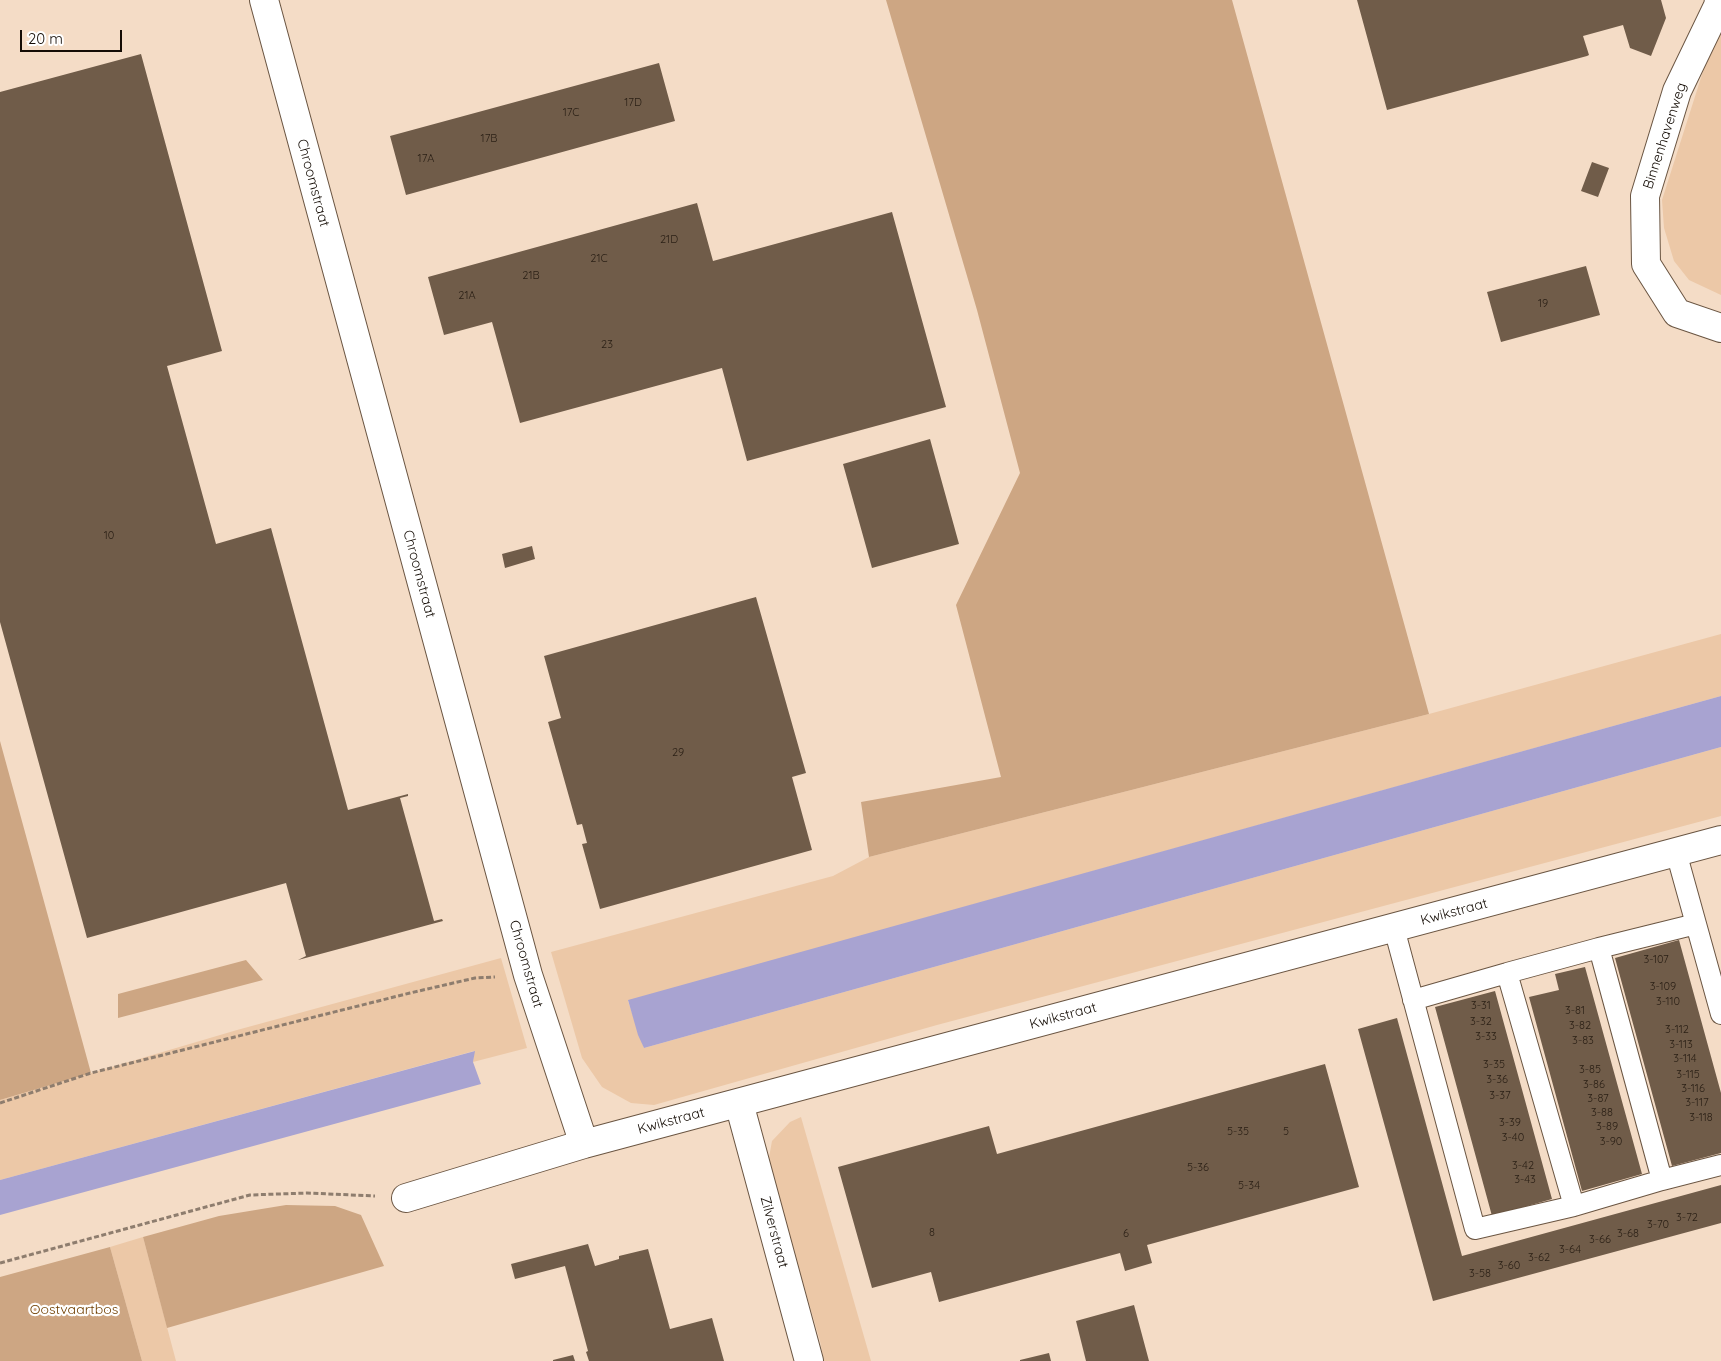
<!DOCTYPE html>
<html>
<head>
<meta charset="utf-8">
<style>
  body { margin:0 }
  #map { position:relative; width:1721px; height:1361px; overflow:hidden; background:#f4dcc6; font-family:Quicksand,sans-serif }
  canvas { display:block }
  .scale { position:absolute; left:20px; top:30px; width:102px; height:22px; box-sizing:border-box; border:2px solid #140c05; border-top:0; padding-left:6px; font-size:15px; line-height:18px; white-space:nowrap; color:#140c05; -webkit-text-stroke:4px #fff; paint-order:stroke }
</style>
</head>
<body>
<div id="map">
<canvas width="1721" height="1361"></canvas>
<div class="scale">20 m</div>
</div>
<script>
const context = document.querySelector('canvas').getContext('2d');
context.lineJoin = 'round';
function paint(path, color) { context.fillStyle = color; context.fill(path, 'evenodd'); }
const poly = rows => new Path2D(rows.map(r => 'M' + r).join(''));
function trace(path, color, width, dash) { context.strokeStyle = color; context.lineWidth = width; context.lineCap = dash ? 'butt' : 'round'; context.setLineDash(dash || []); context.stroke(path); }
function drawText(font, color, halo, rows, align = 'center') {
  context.font = font + ' Quicksand,sans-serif'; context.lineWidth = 4.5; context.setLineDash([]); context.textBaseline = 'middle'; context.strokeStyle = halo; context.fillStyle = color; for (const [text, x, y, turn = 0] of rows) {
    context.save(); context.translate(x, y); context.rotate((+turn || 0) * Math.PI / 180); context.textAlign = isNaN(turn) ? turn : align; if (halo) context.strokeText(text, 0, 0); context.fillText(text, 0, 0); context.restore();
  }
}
const green = poly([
  [1721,15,1721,295,1689,280,1674,261,1664,228,1662,200],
  [1721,634,1721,696,628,1001,644,1048,1721,747,1721,816,937,1025,654,1105,631,1103,602,1087,582,1058,551,952,833,876,869,857,1429,714],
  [501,958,527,1048,473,1062,474,1051,0,1180,0,1100,237,1030],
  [801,1117,871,1361,824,1361,820,1341,768,1163,772,1141,790,1122],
  [143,1237,176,1361,142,1361,110,1247]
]);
const forest = poly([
  [886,0,1232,0,1429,714,869,857,861,802,1001,777,956,605,1020,473,977,310],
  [0,741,91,1073,0,1100],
  [246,960,263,980,118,1018,118,994],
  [286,1205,335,1206,361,1215,384,1266,167,1328,143,1237,219,1216],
  [110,1247,142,1361,0,1361,0,1277]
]);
const water = poly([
  [1721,696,1721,747,644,1048,638,1035,628,1000],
  [475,1051,473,1062,481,1084,0,1215,0,1180]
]);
const building = poly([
  [1357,0,1661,0,1666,18,1651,56,1630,48,1623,25,1583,36,1589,55,1587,56,1387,110],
  [141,54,222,351,167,366,216,544,271,528,348,810,408,794,408,796,400,798,434,921,442,919,443,921,298,960,306,956,286,883,87,938,0,622,0,92],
  [659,63,675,121,406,195,390,136],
  [1592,162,1609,168,1598,197,1581,191],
  [697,203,713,261,892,212,946,407,747,461,722,368,520,423,492,322,444,335,428,277],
  [1586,266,1600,315,1501,342,1487,292],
  [930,439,959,544,872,568,843,464],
  [532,546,535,559,505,568,502,554],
  [756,597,806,773,792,777,812,850,600,909,582,844,587,843,582,824,577,825,548,722,561,718,544,656],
  [1679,940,1721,1093,1721,1153,1672,1166,1615,958],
  [1585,967,1642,1174,1582,1191,1529,997,1559,990,1555,974],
  [1495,991,1552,1199,1492,1216,1435,1007],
  [1397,1018,1462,1256,1721,1185,1721,1223,1433,1301,1358,1029],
  [1325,1064,1359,1187,1147,1245,1152,1263,1125,1271,1120,1253,939,1302,931,1272,872,1288,838,1167,989,1126,997,1154],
  [588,1244,595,1266,619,1259,619,1256,648,1249,670,1329,712,1318,724,1361,589,1361,586,1352,588,1351,565,1266,515,1279,511,1264],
  [1134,1305,1149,1361,1086,1361,1076,1321],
  [1049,1353,1051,1361,1020,1361,1020,1360],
  [573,1355,575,1361,553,1361,553,1360]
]);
const path = poly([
  [0,1103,91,1073,410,993,475,978,495,977],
  [0,1263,250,1195,307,1193,375,1196]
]);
const service = poly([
  [1676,852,1721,1014],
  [1394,928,1475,1229,1574,1206,1507,973,1599,948,1662,1180,1721,1165],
  [1599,948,1696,924],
  [1413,1000,1507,973],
  [1574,1206,1662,1180]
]);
const minor = poly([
  [264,0,528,975,584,1144],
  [1719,0,1718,6,1677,91,1645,196,1646,264,1677,313,1721,328],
  [739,1103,809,1361],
  [406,1198,584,1144,1721,840]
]);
const numberNames = [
  ["17D",633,103],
  ["17C",571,113],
  ["17B",489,139],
  ["17A",426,159],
  ["21D",669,240],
  ["21C",599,259],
  ["21B",531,276],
  ["21A",467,296],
  ["19",1543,304],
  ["23",607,345],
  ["10",109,536],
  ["29",678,753],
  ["3-107",1656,960],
  ["3-109",1663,987],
  ["3-110",1668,1002],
  ["3-31",1481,1006],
  ["3-81",1575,1011],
  ["3-32",1481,1022],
  ["3-82",1580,1026],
  ["3-112",1677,1030],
  ["3-33",1486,1037],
  ["3-83",1583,1041],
  ["3-113",1681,1045],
  ["3-114",1685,1059],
  ["3-35",1494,1065],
  ["3-85",1590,1070],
  ["3-115",1688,1075],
  ["3-36",1497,1080],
  ["3-86",1594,1085],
  ["3-116",1693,1089],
  ["3-37",1500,1096],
  ["3-87",1598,1099],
  ["3-117",1697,1103],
  ["3-88",1602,1113],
  ["3-118",1701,1118],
  ["3-39",1510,1123],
  ["3-89",1607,1127],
  ["5-35",1238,1132],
  ["5",1286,1132],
  ["3-40",1513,1138],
  ["3-90",1611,1142],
  ["3-42",1523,1166],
  ["5-36",1198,1168],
  ["3-43",1525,1180],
  ["5-34",1249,1186],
  ["3-72",1687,1218],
  ["3-70",1658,1225],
  ["8",932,1233],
  ["6",1126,1234],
  ["3-68",1628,1234],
  ["3-66",1600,1240],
  ["3-64",1570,1250],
  ["3-62",1539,1258],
  ["3-60",1509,1266],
  ["3-58",1480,1274]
];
const streetNames = [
  ["Binnenhavenweg",1665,136,-72],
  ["Chroomstraat",313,183,75],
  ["Chroomstraat",419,574,75],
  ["Kwikstraat",1454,912,-15],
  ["Chroomstraat",526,964,74],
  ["Kwikstraat",1063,1016,-15],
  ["Kwikstraat",671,1121,-15],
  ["Zilverstraat",774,1232,75]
];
const parkNames = [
  ["Oostvaartbos",74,1310]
];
paint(green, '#ecc8a7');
paint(forest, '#cda683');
paint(water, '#a8a3d1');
paint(building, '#705c49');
trace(service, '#6a5542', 22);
trace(minor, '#6a5542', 30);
trace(path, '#8e7d6e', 3, [5, 2.5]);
trace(service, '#fff', 20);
trace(minor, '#fff', 28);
drawText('11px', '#2b2016', null, numberNames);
drawText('14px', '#140c05', '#fff', streetNames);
drawText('14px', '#703f00', '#fff', parkNames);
</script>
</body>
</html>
